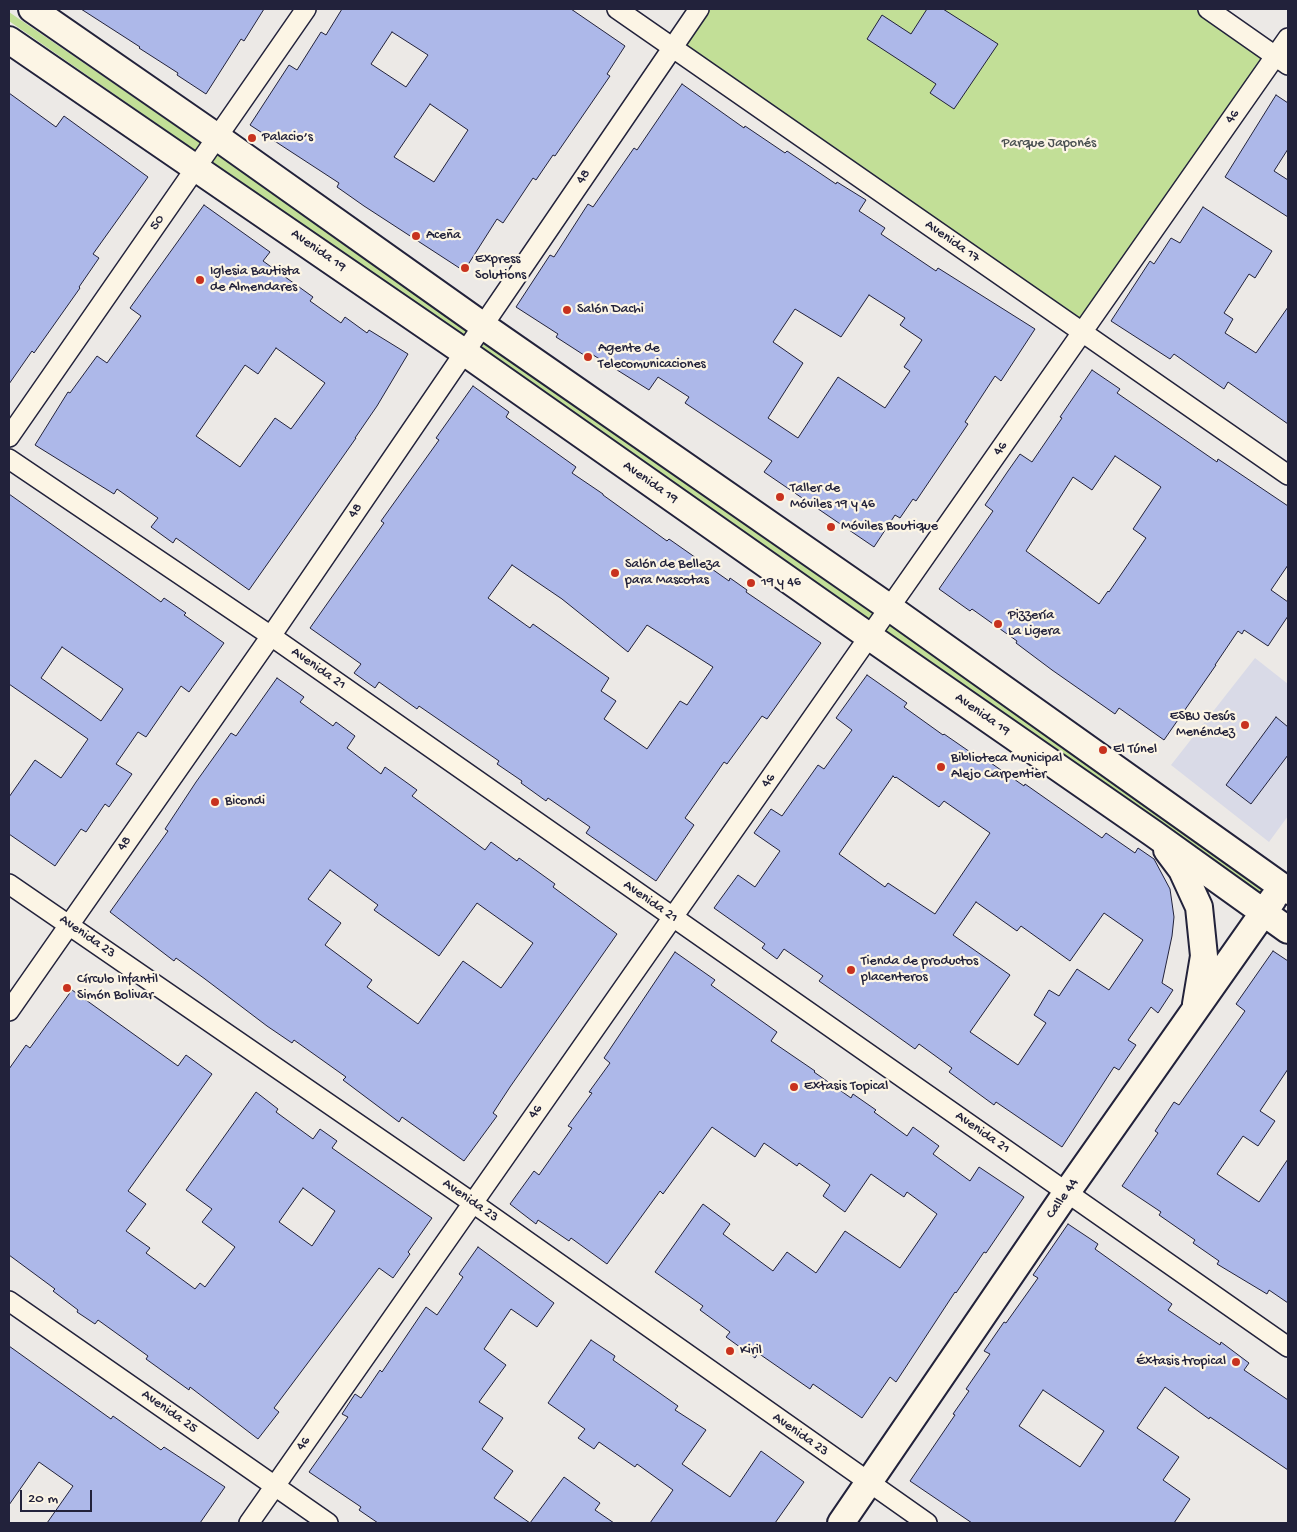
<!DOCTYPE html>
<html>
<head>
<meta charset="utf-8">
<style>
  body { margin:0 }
  #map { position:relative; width:1297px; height:1532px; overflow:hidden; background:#ece9e6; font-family:"Gochi Hand",sans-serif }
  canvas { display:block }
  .frame { position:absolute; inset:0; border:10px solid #22223b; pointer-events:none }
  .scale { position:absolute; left:20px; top:1490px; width:72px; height:22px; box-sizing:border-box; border:2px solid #22223b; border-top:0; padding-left:6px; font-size:15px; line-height:18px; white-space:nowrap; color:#22223b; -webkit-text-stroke:4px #fcf5e5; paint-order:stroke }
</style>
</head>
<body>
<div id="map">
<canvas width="1297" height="1532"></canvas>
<div class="frame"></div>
<div class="scale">20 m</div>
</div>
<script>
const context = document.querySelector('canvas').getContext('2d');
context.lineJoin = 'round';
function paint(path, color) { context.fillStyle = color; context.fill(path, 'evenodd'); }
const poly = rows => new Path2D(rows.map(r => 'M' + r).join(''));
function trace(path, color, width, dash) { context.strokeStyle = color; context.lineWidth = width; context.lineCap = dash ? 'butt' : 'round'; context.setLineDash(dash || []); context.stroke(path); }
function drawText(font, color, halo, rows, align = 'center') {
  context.font = font + ' "Gochi Hand",sans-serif'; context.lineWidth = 4.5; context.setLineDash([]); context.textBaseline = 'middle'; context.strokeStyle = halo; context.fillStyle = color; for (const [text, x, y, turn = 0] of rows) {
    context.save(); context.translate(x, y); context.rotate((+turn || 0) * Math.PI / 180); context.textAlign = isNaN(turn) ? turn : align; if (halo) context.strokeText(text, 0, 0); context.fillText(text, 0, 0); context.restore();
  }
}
const built = poly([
  [1255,658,1288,684,1288,816,1269,842,1171,765]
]);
const green = poly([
  [699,9,1208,9,1276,56,1082,332,672,47],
  [9,12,201,143,196,151,9,21],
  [216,153,467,331,464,336,211,161],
  [482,342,874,614,870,621,479,346],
  [889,624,1263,889,1260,894,1108,785,885,631]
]);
const building = poly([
  [81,9,264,9,244,41,241,39,206,94,177,75,178,73,139,48,140,47,81,9],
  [342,9,571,9,625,46,607,74,610,76,555,156,553,155,536,180,533,178,503,223,497,219,464,271,364,206,337,187,339,183,250,125,289,65,297,70,321,32,326,35,342,9],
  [392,32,428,55,406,87,371,64,392,32],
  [430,104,468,130,434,182,394,157,430,104],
  [927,9,943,9,998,44,954,109,930,93,936,84,867,39,882,15,911,34,927,9],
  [682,84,744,128,745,126,785,153,787,151,836,184,837,182,866,200,859,211,885,228,881,234,936,271,938,268,1035,329,1001,381,995,376,965,422,968,424,916,501,913,499,900,518,895,515,874,547,764,472,772,461,685,403,689,397,658,377,649,390,590,353,587,357,556,337,558,334,516,307,550,255,554,257,588,204,593,207,634,148,637,150,682,84],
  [869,295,905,318,900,325,922,340,904,367,910,371,885,408,838,377,798,438,768,418,803,363,773,342,795,309,841,337,869,295],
  [9,93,56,127,64,116,148,177,93,254,99,258,79,287,80,288,34,353,32,351,9,384,9,93],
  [1276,95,1288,103,1288,149,1274,171,1288,180,1288,217,1225,177,1276,95],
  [204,205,270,252,263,261,313,297,310,301,341,323,345,317,367,333,369,330,408,354,377,406,355,438,356,438,249,590,176,538,173,543,151,527,158,518,117,489,114,494,35,445,68,392,70,393,97,356,107,363,141,316,130,308,204,205],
  [276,348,325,383,291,429,275,418,240,467,196,436,245,365,258,374,276,348],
  [1203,207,1272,251,1255,278,1249,274,1224,313,1233,319,1225,333,1256,353,1288,307,1288,424,1228,382,1224,389,1174,354,1170,359,1111,321,1150,261,1154,264,1171,238,1180,243,1203,207],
  [1092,370,1120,389,1117,393,1217,462,1218,459,1288,506,1288,565,1271,590,1288,602,1288,616,1268,646,1244,630,1242,634,1238,631,1215,665,1216,665,1164,740,1119,708,1115,714,1052,670,1016,643,1017,641,972,609,970,611,939,589,993,511,985,505,1008,471,1020,454,1032,462,1062,418,1060,417,1092,370],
  [1115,456,1161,487,1133,529,1146,538,1109,592,1108,591,1099,604,1026,551,1073,477,1092,490,1115,456],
  [473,386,509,412,506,417,576,467,572,473,603,494,603,495,667,541,669,539,729,581,730,578,747,590,746,592,821,643,767,719,762,716,727,764,724,762,685,818,694,825,656,881,586,833,590,827,548,798,546,801,521,783,522,781,497,764,499,761,419,706,417,709,379,682,375,688,354,673,361,664,310,628,384,523,381,521,439,440,436,438,473,386],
  [512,565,562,599,628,652,647,625,713,667,687,705,680,701,647,749,604,719,616,701,601,691,609,678,533,624,530,628,488,598,512,565],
  [9,494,161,602,164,598,186,613,184,615,224,643,189,692,181,686,146,737,138,732,116,764,132,774,109,807,105,804,86,832,81,829,55,866,9,834,9,797,35,760,61,778,88,739,9,684,9,494],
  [62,647,123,689,101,721,41,678,62,647],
  [867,675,907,703,904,707,943,735,944,734,986,763,988,761,1024,786,1025,784,1102,838,1106,833,1135,853,1138,848,1154,859,1170,889,1174,917,1172,936,1162,983,1173,990,1158,1013,1151,1007,1128,1040,1136,1045,1119,1070,1114,1067,1062,1147,996,1102,994,1105,949,1072,952,1068,919,1044,915,1049,873,1019,819,981,823,976,784,949,777,959,762,948,765,944,714,908,738,875,755,887,780,851,754,833,771,809,782,816,818,765,824,769,852,730,836,718,867,675],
  [893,776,895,778,896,777,939,807,944,801,990,833,935,914,888,883,885,887,839,854,893,776],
  [976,902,1017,931,1021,926,1070,961,1104,913,1143,940,1109,990,1077,969,1059,996,1049,990,1034,1015,1046,1023,1018,1065,970,1032,1010,975,953,935,976,902],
  [277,678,304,697,300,702,333,726,336,722,355,736,347,748,381,774,385,767,417,790,412,796,485,850,491,842,517,861,519,858,555,884,553,887,617,934,510,1087,493,1113,497,1116,464,1161,402,1117,399,1122,343,1080,346,1077,294,1040,292,1043,267,1026,205,979,176,958,174,961,110,912,168,831,165,829,196,782,231,733,236,736,277,678],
  [330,870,378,905,374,910,439,956,477,903,533,943,501,988,463,961,418,1024,367,987,372,980,325,945,341,923,308,899,330,870],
  [1276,717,1288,727,1288,755,1251,804,1226,785,1276,717],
  [1273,951,1288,961,1288,1069,1260,1111,1275,1121,1258,1146,1243,1136,1217,1174,1259,1202,1288,1159,1288,1303,1269,1290,1267,1294,1217,1264,1219,1261,1193,1243,1195,1240,1159,1215,1161,1212,1122,1186,1158,1133,1155,1131,1174,1102,1179,1105,1245,1011,1236,1004,1273,951],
  [675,952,715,980,711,985,777,1032,771,1041,815,1071,814,1072,851,1098,853,1094,876,1110,874,1112,907,1136,913,1127,939,1146,933,1154,970,1181,979,1167,1024,1197,986,1253,984,1252,956,1293,955,1292,896,1382,890,1377,862,1418,813,1384,810,1389,758,1353,755,1358,726,1337,730,1332,700,1310,703,1306,655,1272,703,1204,730,1224,723,1234,773,1271,787,1252,816,1273,845,1231,900,1268,937,1214,907,1192,904,1197,871,1174,845,1212,823,1196,830,1185,799,1163,797,1166,764,1143,755,1157,712,1127,663,1194,660,1191,607,1264,571,1238,569,1241,538,1220,536,1224,510,1204,534,1171,539,1175,572,1128,568,1126,592,1093,589,1092,610,1063,604,1058,675,952],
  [72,990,178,1066,186,1055,212,1074,128,1191,146,1204,126,1231,150,1248,146,1253,195,1289,200,1283,205,1287,235,1247,202,1222,212,1209,186,1190,256,1092,278,1109,276,1112,313,1139,320,1129,337,1141,332,1148,432,1218,408,1252,410,1254,393,1278,379,1268,274,1408,279,1412,258,1439,190,1387,189,1390,146,1359,148,1356,98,1320,95,1324,77,1312,78,1310,53,1291,55,1289,9,1255,9,1069,26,1045,30,1048,72,990],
  [303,1188,335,1211,312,1246,279,1222,303,1188],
  [1068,1224,1098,1244,1095,1249,1172,1304,1168,1310,1220,1345,1221,1342,1249,1363,1244,1370,1288,1400,1288,1470,1210,1417,1209,1419,1165,1387,1137,1428,1179,1457,1163,1480,1190,1499,1174,1523,972,1523,910,1481,955,1415,953,1414,969,1391,966,1389,990,1354,984,1351,1004,1322,1006,1323,1038,1278,1033,1275,1068,1224],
  [1043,1390,1104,1431,1080,1467,1019,1426,1043,1390],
  [478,1247,554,1303,537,1327,511,1309,484,1349,506,1365,479,1402,503,1418,482,1449,513,1471,494,1498,530,1523,564,1477,600,1503,595,1510,614,1523,378,1523,359,1510,361,1507,309,1472,348,1417,342,1414,355,1394,361,1398,380,1370,382,1372,426,1307,437,1315,463,1277,459,1274,478,1247],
  [591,1340,615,1356,613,1360,678,1406,675,1410,706,1430,682,1464,730,1497,761,1451,804,1482,775,1523,650,1523,673,1490,637,1464,635,1467,599,1442,594,1449,578,1438,585,1429,548,1403,591,1340],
  [9,1346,111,1419,113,1416,161,1450,164,1447,225,1487,200,1523,47,1523,73,1486,39,1462,9,1505,9,1346]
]);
const street = poly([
  [617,9,1288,475],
  [1208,9,1288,65],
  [9,437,306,9],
  [9,459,271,636,1288,1347],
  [9,884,473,1203,927,1523],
  [9,1011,271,636,699,9],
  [9,1301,328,1523],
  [249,1523,1288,38]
]);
const secondary = poly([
  [32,9,217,137,482,325,890,608,1288,891],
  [9,40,464,352,870,637,1154,834,1288,930],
  [1167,850,1182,870,1199,907,1204,956,1196,1004],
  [841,1523,1067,1192,1273,899]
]);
const markers = [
  [252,138,5,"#c8321e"],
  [416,236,5,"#c8321e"],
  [465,268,5,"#c8321e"],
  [200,280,5,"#c8321e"],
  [567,310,5,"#c8321e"],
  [588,357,5,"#c8321e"],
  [780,497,5,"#c8321e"],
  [831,527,5,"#c8321e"],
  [615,573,5,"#c8321e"],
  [751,583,5,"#c8321e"],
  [998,624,5,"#c8321e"],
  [1245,725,5,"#c8321e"],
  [1103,750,5,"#c8321e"],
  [941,767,5,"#c8321e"],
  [215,802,5,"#c8321e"],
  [851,970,5,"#c8321e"],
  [67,988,5,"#c8321e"],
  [794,1087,5,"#c8321e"],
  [730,1351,5,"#c8321e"],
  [1236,1362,5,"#c8321e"]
];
const streetNames = [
  ["46",1233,117,-55],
  ["48",584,177,-56],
  ["50",158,223,-55],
  ["Avenida 17",952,242,35],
  ["Avenida 19",318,251,35],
  ["46",1001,449,-55],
  ["Avenida 19",650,483,35],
  ["48",356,511,-56],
  ["Avenida 21",318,669,35],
  ["Avenida 19",982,715,35],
  ["46",769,781,-55],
  ["48",125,844,-55],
  ["Avenida 21",650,902,35],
  ["Avenida 23",87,937,35],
  ["46",536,1112,-55],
  ["Avenida 21",982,1133,35],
  ["Calle 44",1063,1199,-55],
  ["Avenida 23",470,1201,35],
  ["Avenida 25",169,1412,35],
  ["Avenida 23",800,1435,35],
  ["46",304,1444,-55]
];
const poiNames = [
  ["Palacio’s",262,138],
  ["Aceña",426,236],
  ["Express",475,260],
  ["Solutions",475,276],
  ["Iglesia Bautista",210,272],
  ["de Almendares",210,288],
  ["Salón Dachi",577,310],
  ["Agente de",598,349],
  ["Telecomunicaciones",598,365],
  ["Taller de",790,489],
  ["Móviles 19 y 46",790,505],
  ["Móviles Boutique",841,527],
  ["Salón de Belleza",625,565],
  ["para Mascotas",625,581],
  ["19 y 46",761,583],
  ["Pizzería",1008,616],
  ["La Ligera",1008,632],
  ["ESBU Jesús",1235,717,"right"],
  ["Menéndez",1235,733,"right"],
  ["El Túnel",1113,750],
  ["Biblioteca Municipal",951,759],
  ["Alejo Carpentier",951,775],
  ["Bicondi",225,802],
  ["Tienda de productos",861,962],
  ["placenteros",861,978],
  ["Círculo Infantil",77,980],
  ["Simón Bolivar",77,996],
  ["Extasis Topical",804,1087],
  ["Kiril",740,1351],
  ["Éxtasis tropical",1226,1362,"right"]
];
const parkNames = [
  ["Parque Japonés",1049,144]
];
paint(built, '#d9dae7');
paint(green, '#c2df97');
paint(building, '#adb8e9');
trace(building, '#22223b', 1);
trace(street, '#22223b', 22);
trace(secondary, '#22223b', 30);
trace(street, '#fcf5e5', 19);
trace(secondary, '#fcf5e5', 26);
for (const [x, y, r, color] of markers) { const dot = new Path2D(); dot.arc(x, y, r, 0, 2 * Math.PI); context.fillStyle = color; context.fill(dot); trace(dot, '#fcf5e5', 2); }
drawText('14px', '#22223b', '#fcf5e5', streetNames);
drawText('14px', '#22223b', '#fcf5e5', poiNames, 'left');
drawText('14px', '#4a5152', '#fcf5e5', parkNames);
</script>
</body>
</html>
